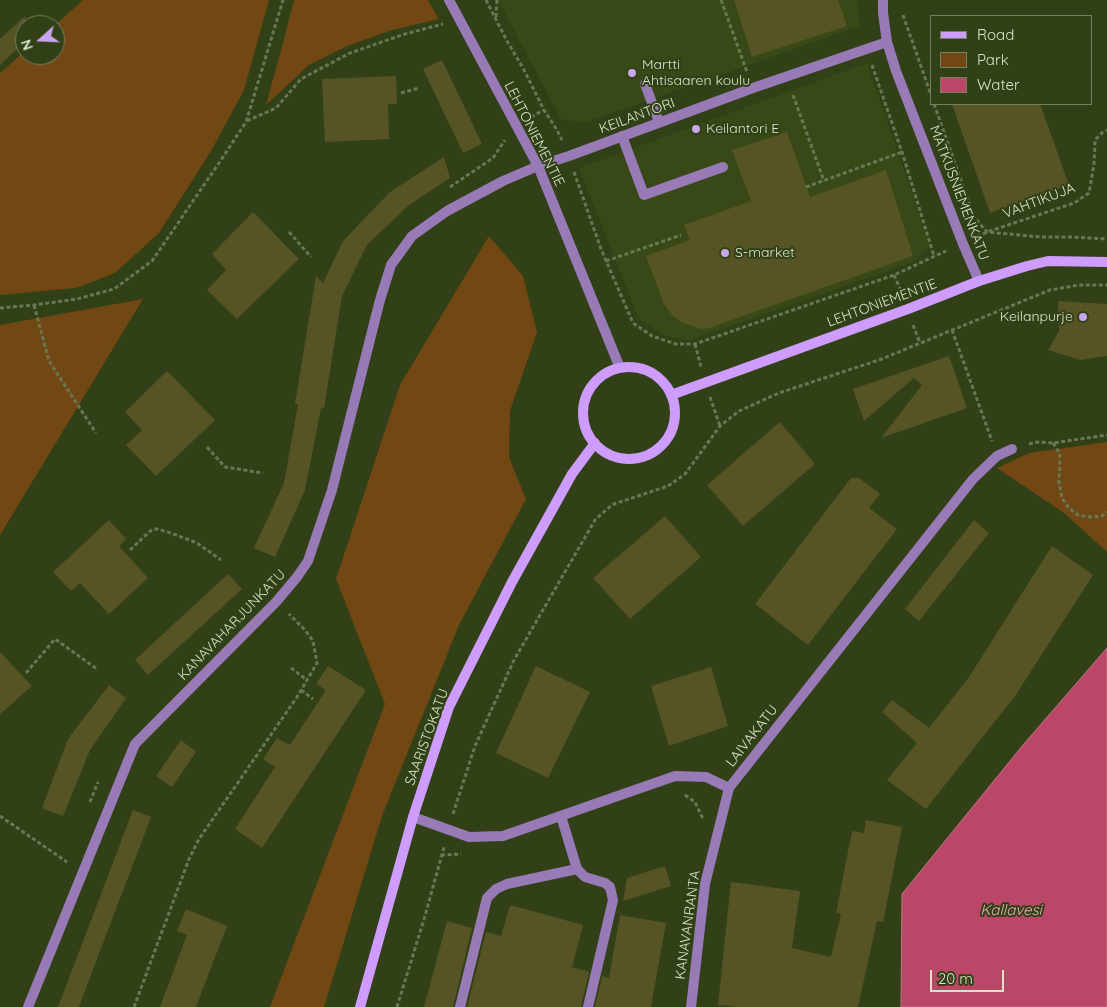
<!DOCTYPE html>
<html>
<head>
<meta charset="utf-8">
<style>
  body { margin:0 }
  #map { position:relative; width:1107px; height:1007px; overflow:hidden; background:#314016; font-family:Quicksand,sans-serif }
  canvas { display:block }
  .legend { position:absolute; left:930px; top:15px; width:162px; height:90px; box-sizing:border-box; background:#314016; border:1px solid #74815e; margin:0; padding:6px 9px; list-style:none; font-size:15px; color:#d9e3cb }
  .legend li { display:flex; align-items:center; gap:10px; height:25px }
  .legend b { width:25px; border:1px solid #74815e }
  .north { position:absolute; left:15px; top:15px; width:50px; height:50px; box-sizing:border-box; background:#314016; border:1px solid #74815e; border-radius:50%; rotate:250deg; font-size:14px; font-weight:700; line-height:20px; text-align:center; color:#d9e3cb }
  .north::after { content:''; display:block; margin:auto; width:18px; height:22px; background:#c9a5ee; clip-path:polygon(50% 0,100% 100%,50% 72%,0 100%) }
  .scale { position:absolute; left:930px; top:970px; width:74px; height:22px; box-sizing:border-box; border:2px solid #d9e3cb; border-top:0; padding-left:6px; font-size:15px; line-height:18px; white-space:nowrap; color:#d9e3cb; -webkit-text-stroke:4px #314016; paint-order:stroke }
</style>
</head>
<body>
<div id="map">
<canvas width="1107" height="1007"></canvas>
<ul class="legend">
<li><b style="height:6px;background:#cd9cfd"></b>Road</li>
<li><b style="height:14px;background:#714714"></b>Park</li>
<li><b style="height:14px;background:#ba4767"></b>Water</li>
</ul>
<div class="north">N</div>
<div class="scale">20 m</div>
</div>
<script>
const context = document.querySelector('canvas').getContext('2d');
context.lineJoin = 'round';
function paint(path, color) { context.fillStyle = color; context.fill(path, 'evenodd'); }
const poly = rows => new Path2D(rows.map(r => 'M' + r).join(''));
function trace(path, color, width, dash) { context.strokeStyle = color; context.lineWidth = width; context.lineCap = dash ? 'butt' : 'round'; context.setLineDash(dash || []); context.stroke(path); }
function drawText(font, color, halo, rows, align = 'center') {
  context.font = font + ' Quicksand,sans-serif'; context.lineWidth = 4; context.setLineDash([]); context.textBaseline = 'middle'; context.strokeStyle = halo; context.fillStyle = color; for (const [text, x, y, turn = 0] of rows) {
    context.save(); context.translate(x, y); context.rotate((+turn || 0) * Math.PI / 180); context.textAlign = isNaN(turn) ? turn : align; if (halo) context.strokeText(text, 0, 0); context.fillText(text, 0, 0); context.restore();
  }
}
const built = poly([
  [498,0,857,0,860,26,584,123,561,119],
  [867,63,930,246,911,263,691,340,665,336,639,319,579,168]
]);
const green = poly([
  [83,0,269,0,244,90,211,151,159,233,115,273,76,288,0,295,0,73,25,51,25,55,55,55,55,25],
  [294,0,428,0,439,19,392,30,347,46,309,65,266,105,283,43],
  [489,236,523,276,537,332,510,411,509,457,526,499,459,625,382,816,324,1007,270,1007,385,704,336,579,400,385],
  [143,299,0,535,0,325],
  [1107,442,1107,552,1064,513,997,468,1029,453]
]);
const water = poly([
  [1107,648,1107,1007,901,1007,902,894,1023,745,1107,648]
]);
const building = poly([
  [734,0,838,0,847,26,752,57],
  [25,16,25,42,0,65,0,39],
  [442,60,482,144,463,153,423,69],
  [396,76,397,104,388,104,389,139,325,142,322,79],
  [952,104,1040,104,1069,185,990,213],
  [787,132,810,197,886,170,913,256,709,328,702,329,683,323,673,316,664,304,646,256,690,240,684,225,751,201,732,150],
  [444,157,450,178,409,205,367,245,342,296,324,408,321,408,305,490,275,557,254,548,284,483,298,404,295,404,316,276,323,283,343,241,390,192],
  [253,212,299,259,237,319,207,290,226,270,212,254],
  [1058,301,1107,304,1107,356,1080,360,1048,350,1059,331],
  [949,356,967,408,881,438,922,385,914,378,864,421,853,389],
  [167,371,215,420,156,476,126,445,142,430,125,412],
  [780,422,815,464,743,526,707,485],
  [851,478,859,478,880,494,869,508,897,529,808,645,755,604],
  [665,516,701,557,630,619,593,578],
  [109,520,126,539,119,546,148,578,109,614,80,583,71,591,53,572],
  [974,520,989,533,919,621,905,609],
  [1052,546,1093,575,1015,696,926,809,887,780,917,743,882,712,892,700,929,728,969,677],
  [228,574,242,589,148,675,135,660],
  [0,652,32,686,0,714],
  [328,666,366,690,262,848,235,829,275,767,263,759,277,738,290,745,326,690,316,684],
  [536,666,590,692,548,778,496,753],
  [711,667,728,726,669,746,651,686],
  [109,685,126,698,90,750,63,816,42,808,68,739],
  [181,740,196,752,172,787,156,776],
  [133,810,151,817,94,967,79,1007,58,1007],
  [866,820,902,827,883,922,877,921,858,1007,738,1007,718,1005,731,882,800,891,792,948,831,957,841,914,836,913,852,831,864,833],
  [665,866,671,886,623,901,627,878],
  [510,905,583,925,572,967,589,972,581,1007,467,1007,486,932,501,936],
  [186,909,227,926,196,1007,160,1007,187,935,177,931],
  [620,915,666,923,651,1007,595,1007,602,976,609,978],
  [447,921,472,928,453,1007,424,1007]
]);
const path = poly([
  [486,0,507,41,523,68,544,110,557,130,562,140],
  [721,0,747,72],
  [903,15,931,95],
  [496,17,497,0],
  [872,65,902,152,934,256],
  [401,93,419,88],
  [793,95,824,181],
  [934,104,974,217,987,232,1041,237,1070,237,1107,239],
  [531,117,544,110],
  [247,121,276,108,301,79,350,53,405,34,443,24],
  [574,172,601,249,633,323,652,336,676,344,695,344,894,275,946,251],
  [450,187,493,158,505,140],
  [806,187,902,152],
  [289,232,311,257],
  [977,237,987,232,1074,203,1089,193,1094,164,1095,140,1103,132,1107,130],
  [606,261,681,235],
  [894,275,902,293],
  [34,305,49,361,96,433],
  [0,308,34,305,77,299,114,289,152,261,219,163,246,122,283,0],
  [913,325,920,343],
  [952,330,992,441],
  [695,344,701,367],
  [710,397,720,426],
  [1053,443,1060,454,1059,482,1062,498,1069,508,1078,515,1090,517,1102,516,1107,512],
  [1029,444,1037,442,1053,443,1107,435],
  [207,447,225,467,263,473],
  [130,550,149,532,153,529,157,529,171,533,197,543,221,560],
  [291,668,307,680],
  [26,673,55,639,97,669],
  [301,690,313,699],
  [685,795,695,802,703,819],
  [90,802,98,782],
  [453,814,475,746,514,660,595,520,607,509,614,504,668,486,685,474,720,426,739,411,779,393,879,360,1050,290,1079,285,1107,285],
  [0,816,67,862],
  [441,855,461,854],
  [134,1007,189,859,199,839,297,697,317,663,313,641,305,630,289,614],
  [397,1007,425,916,444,847]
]);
const service = poly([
  [645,84,659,122],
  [622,136,644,195,723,167],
  [561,816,577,869,585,877,605,883,610,887,613,900,588,1007],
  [460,1007,487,898,496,889,507,884,577,869]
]);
const minor = poly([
  [883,0,883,13,887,42,896,71,963,244,979,281],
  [413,817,469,837,503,836,675,776,706,777,729,788,973,479,997,456,1012,449],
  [28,1007,135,744,276,602,297,577,308,561,332,490,380,300,391,265,412,236,447,211,503,181,538,166,569,156,753,88,887,42],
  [691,1007,705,884,729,788]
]);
const tertiary = poly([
  [449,0,538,166,620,368]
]);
const secondary = poly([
  '583 413a46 46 0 1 1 92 0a46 46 0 1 1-92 0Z',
  [671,395,908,309,979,281,1027,266,1048,261,1107,262],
  [360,1007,413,817,449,707,512,582,572,474,595,443]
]);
const markers = [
  [632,73,5,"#c9a5ee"],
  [696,129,5,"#c9a5ee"],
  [725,253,5,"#c9a5ee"],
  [1083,317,5,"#c9a5ee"]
];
const poiNames = [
  ["Martti",642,65],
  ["Ahtisaaren koulu",642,81],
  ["Keilantori E",706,129],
  ["S-market",735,253],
  ["Keilanpurje",1073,317,"right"]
];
const streetNames = [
  ["KEILANTORI",637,116,-20],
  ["LEHTONIEMENTIE",534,134,63],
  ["MATKUSNIEMENKATU",959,193,69],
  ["VAHTIKUJA",1039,201,-21],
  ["LEHTONIEMENTIE",882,303,-20],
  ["KANAVAHARJUNKATU",232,625,-46],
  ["LAIVAKATU",752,736,-52],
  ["SAARISTOKATU",427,737,-70],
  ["KANAVANRANTA",688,925,-82]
];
const waterNames = [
  ["Kallavesi",1011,910]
];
paint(built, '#384917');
paint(green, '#714714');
paint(water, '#ba4767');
trace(water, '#c37685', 1);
paint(building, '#565425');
trace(path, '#697753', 3, [4, 2.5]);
trace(service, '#987ab6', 10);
trace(minor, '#987ab6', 10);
trace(tertiary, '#987ab6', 10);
trace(secondary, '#cd9cfd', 10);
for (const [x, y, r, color] of markers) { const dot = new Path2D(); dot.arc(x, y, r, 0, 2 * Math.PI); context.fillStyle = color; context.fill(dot); trace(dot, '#314016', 2); }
drawText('14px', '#d9e3cb', '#314016', poiNames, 'left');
drawText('14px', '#d9e3cb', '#314016', streetNames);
drawText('italic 15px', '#edb0bc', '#314016', waterNames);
</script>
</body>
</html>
